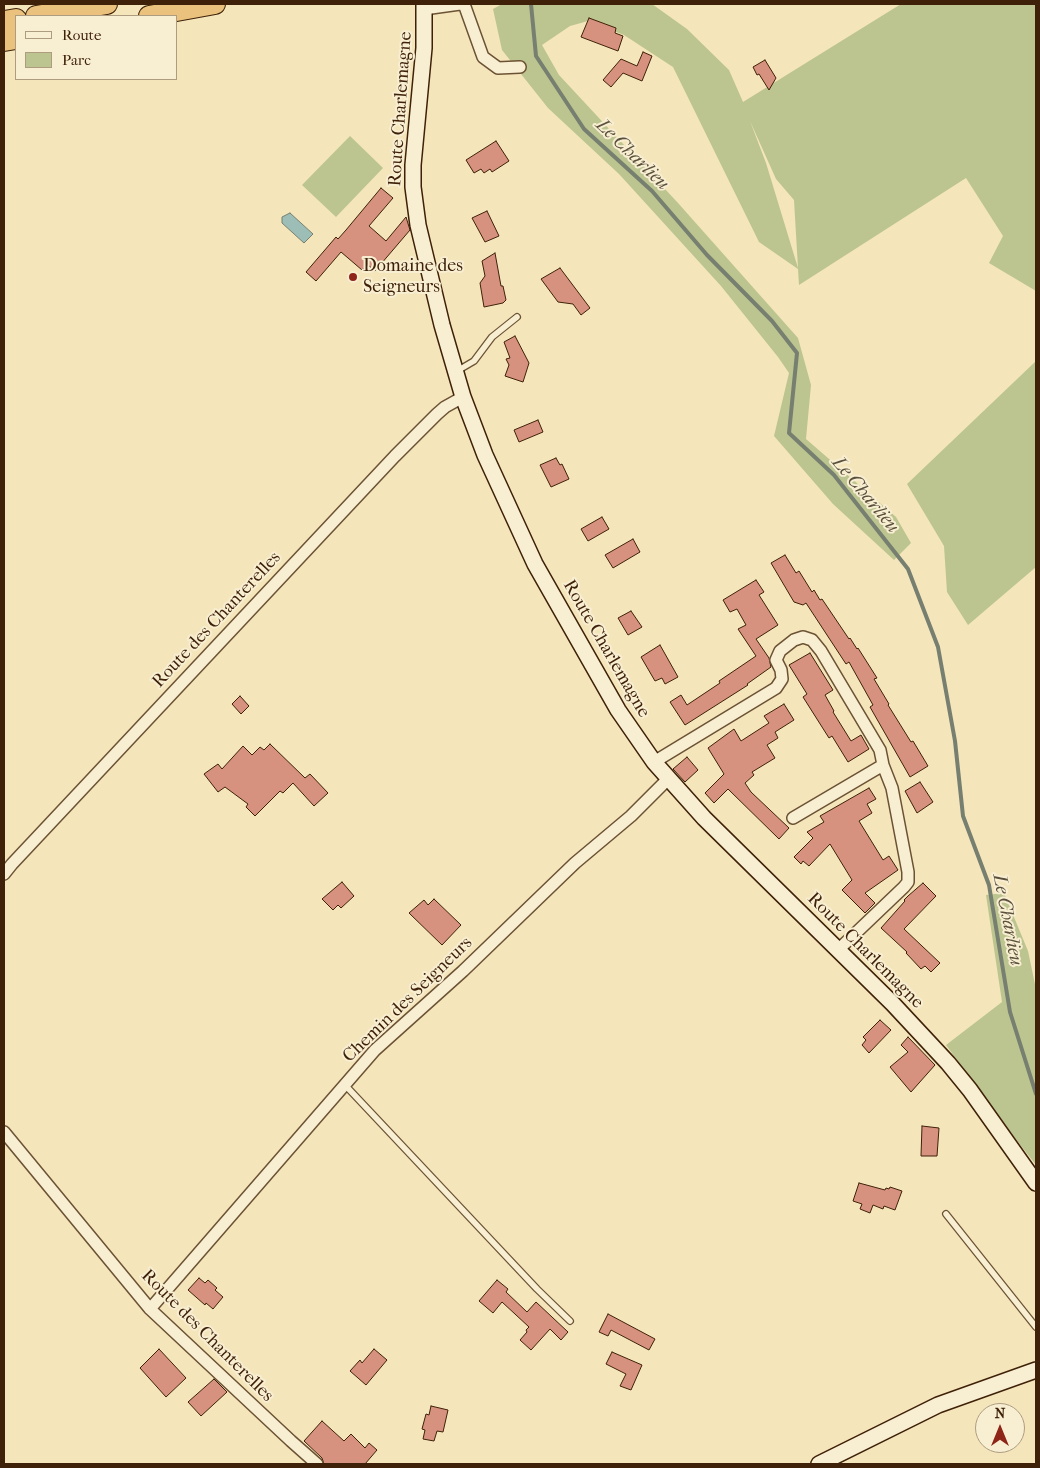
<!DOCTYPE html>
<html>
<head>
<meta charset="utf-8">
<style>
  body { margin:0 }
  #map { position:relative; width:1040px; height:1468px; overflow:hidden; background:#f4e5ba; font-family:"IM FELL French Canon",serif }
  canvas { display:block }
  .frame { position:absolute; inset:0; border:5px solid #3e2108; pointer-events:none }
  .legend { position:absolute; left:15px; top:15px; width:162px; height:65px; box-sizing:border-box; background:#f8eed2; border:1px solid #ae9c81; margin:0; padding:6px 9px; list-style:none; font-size:15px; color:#3e2108 }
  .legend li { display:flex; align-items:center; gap:10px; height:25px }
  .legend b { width:25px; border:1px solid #ae9c81 }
  .north { position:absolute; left:975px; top:1403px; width:50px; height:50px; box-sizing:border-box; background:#f8eed2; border:1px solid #ae9c81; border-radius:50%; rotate:0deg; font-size:14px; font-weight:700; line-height:20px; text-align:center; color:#3e2108 }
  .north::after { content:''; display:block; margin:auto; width:18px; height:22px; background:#8f2418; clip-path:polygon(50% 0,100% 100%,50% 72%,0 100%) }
</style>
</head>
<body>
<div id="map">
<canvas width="1040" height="1468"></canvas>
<div class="frame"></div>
<ul class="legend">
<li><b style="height:6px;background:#f8eed2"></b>Route</li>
<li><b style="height:14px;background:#bcc58f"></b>Parc</li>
</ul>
<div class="north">N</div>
</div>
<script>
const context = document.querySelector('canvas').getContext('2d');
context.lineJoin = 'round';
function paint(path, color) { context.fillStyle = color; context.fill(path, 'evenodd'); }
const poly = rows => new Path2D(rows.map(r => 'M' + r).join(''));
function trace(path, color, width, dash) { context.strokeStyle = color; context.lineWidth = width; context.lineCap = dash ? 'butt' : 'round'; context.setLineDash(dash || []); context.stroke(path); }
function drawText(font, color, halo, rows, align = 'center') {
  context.font = font + ' "IM FELL French Canon",serif'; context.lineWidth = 4; context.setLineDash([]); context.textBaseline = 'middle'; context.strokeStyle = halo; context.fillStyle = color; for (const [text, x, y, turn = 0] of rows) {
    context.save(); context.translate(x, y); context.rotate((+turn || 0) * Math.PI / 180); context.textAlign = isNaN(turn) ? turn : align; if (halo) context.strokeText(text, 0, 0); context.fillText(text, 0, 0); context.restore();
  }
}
const green = poly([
  [502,4,652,4,687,29,729,70,743,102,901,4,1036,4,1036,291,989,263,1003,236,966,178,799,285,798,269,759,242,673,67,624,35,588,21,570,26,542,45,559,75,678,203,798,338,811,385,806,439,896,517,911,543,894,560,833,504,774,436,789,373,778,357,721,286,619,174,548,108,502,50,493,9],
  [750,121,776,179,794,200,798,268,766,163],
  [350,136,383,168,336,217,302,185],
  [1036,361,1036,567,968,625,947,592,944,546,907,484],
  [1004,893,1028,951,1036,989,1036,1165,1018,1142,946,1045,1002,1002,986,895]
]);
const water = poly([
  [290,213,313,234,304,243,282,223,282,217,290,213]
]);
const stream = poly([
  [531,4,536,56,584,129,652,191,707,255,772,321,797,353,789,433,834,475,908,569,938,647,955,741,963,816,989,885,1010,1012,1036,1094]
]);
const building = poly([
  [589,18,616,28,615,33,623,36,618,51,581,37,589,18],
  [643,52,652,56,642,81,623,73,611,87,603,80,621,59,637,66,643,52],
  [765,60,776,78,769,90,759,74,757,75,753,67,765,60],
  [496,141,509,161,492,172,490,169,484,173,481,169,474,173,466,160,496,141],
  [381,188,393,198,369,226,386,241,406,217,410,230,375,271,368,265,362,270,341,252,316,281,306,272,336,237,338,239,346,230,381,188],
  [487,211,499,236,485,242,472,218,487,211],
  [495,253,501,286,503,286,506,300,503,303,484,307,480,283,485,276,482,261,495,253],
  [560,268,590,308,581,315,573,304,558,302,541,279,560,268],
  [515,336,529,363,523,382,505,376,509,365,506,359,510,358,504,342,515,336],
  [538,420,543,432,519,442,514,430,538,420],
  [556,458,560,465,562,464,569,479,551,487,540,465,556,458],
  [602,517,609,529,588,541,581,529,602,517],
  [633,539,640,552,613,568,605,555,633,539],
  [785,555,796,573,799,571,812,592,814,590,820,600,822,599,849,639,850,638,857,649,858,648,877,678,874,679,889,704,888,705,911,742,913,741,928,766,910,777,870,707,873,705,849,662,846,664,806,603,803,605,794,602,771,563,785,555],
  [756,580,764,592,759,595,778,625,756,639,769,658,771,667,747,684,748,685,685,725,670,702,681,695,687,705,720,683,719,681,756,656,738,629,746,625,737,609,730,612,723,600,756,580],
  [631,611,642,627,628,635,618,618,631,611],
  [660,645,678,677,665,684,662,678,655,681,641,657,660,645],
  [810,653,833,690,825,695,834,711,833,712,851,741,861,735,869,749,848,762,832,736,829,738,803,697,807,694,789,665,810,653],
  [240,696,249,706,241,714,232,704,240,696],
  [784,704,794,720,775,732,778,738,767,745,775,758,752,772,754,775,745,783,751,792,789,828,779,839,728,789,714,803,705,793,724,774,708,748,734,729,741,741,769,723,764,716,784,704],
  [270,744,305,778,310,774,328,793,314,806,293,783,283,793,280,791,255,816,246,807,248,804,225,787,218,792,204,774,218,764,222,769,243,746,252,755,260,747,264,750,270,744],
  [687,757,698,770,685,782,673,769,687,757],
  [920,782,933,802,917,813,905,791,920,782],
  [869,788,876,799,867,804,872,813,859,821,883,860,889,856,898,870,865,893,875,903,865,913,842,890,852,880,830,844,809,866,803,861,801,864,794,857,813,838,807,832,824,822,820,816,869,788],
  [342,882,354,896,341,908,338,905,333,910,322,899,342,882],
  [923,883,936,896,904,929,940,963,931,972,925,966,921,969,906,953,907,952,881,928,905,901,904,900,908,896,923,883],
  [434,899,461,925,442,945,409,913,424,900,428,905,434,899],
  [880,1020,891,1030,869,1053,862,1045,866,1040,863,1037,880,1020],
  [908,1037,935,1065,911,1092,890,1067,908,1052,901,1045,908,1037],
  [922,1126,939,1128,937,1156,921,1156,922,1126],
  [859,1183,885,1190,886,1188,889,1189,890,1187,902,1191,895,1210,884,1206,883,1209,873,1205,870,1213,860,1209,862,1204,853,1201,859,1183],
  [199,1278,205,1283,208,1280,217,1288,215,1290,223,1297,213,1309,206,1303,205,1305,188,1290,199,1278],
  [497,1280,508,1289,506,1292,527,1312,536,1302,568,1332,561,1340,550,1329,531,1350,520,1340,527,1332,526,1330,529,1327,502,1302,493,1313,479,1301,497,1280],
  [608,1314,655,1339,649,1350,611,1330,608,1336,599,1332,608,1314],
  [159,1349,186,1378,166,1397,140,1368,159,1349],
  [374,1349,387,1360,366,1385,350,1371,360,1360,362,1363,374,1349],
  [612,1352,642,1365,631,1390,620,1386,626,1374,606,1364,612,1352],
  [214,1379,227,1392,201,1416,188,1402,214,1379],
  [431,1406,448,1410,443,1432,437,1431,434,1441,423,1439,425,1430,422,1429,426,1414,429,1415,431,1406],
  [322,1421,344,1441,351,1434,365,1448,369,1443,377,1450,365,1464,324,1464,322,1458,304,1441,322,1421]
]);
const lane = poly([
  [457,371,474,361,492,337,517,317],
  [345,1085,537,1289,570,1321],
  [946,1214,1036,1327]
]);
const street = poly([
  [464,4,483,57,498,68,520,67],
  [424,9,460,4],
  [654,762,776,688,782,679,781,670,776,660,780,651,794,640,803,637,812,640,821,651,880,750,883,765,892,788,908,872,908,882,904,887,838,950],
  [793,818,883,765],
  [4,874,12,864,395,456,437,414,445,407,463,397],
  [4,1132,150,1309,291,1441,317,1464],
  [150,1309,375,1050,463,971,575,863,631,816,668,779]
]);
const secondary = poly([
  [424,4,424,48,413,165,413,187,418,225,442,325,463,397,485,455,535,564,618,710,654,762,704,818,893,1004,948,1063,970,1090,1036,1183],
  [819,1464,938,1405,1036,1370]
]);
const highway = poly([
  [36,16,107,4],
  [149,16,215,4],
  [4,21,16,19],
  [4,41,16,39]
]);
const markers = [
  [353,277,5,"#8f2418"]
];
const streetNames = [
  ["Route Charlemagne",401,109,-86],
  ["Route des Chanterelles",217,620,-47],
  ["Route Charlemagne",606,649,60],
  ["Route Charlemagne",865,951,45],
  ["Chemin des Seigneurs",408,1000,-44],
  ["Route des Chanterelles",207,1336,45]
];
const poiNames = [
  ["Domaine des",363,267],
  ["Seigneurs",363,288]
];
const waterNames = [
  ["Le Charlieu",632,155,44],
  ["Le Charlieu",865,495,50],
  ["Le Charlieu",1007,920,79]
];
paint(green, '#bcc58f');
paint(water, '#9dbeb6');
trace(water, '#777f70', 1);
trace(stream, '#777f70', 4);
paint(building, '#d7917f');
trace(building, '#3e2108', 1);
trace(lane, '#6c5234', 8);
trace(street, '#6c5234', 14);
trace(secondary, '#3e2108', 18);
trace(highway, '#3e2108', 22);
trace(lane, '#f8eed2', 5.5);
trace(street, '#f8eed2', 11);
trace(secondary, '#f8eed2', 15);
trace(highway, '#eac27d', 20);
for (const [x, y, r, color] of markers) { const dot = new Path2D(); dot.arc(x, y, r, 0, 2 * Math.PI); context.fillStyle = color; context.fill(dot); trace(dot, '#f8eed2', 2); }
drawText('18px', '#3e2108', '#f8eed2', streetNames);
drawText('18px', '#3e2108', '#f8eed2', poiNames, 'left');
drawText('italic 19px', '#5a503c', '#f8eed2', waterNames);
</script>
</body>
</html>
